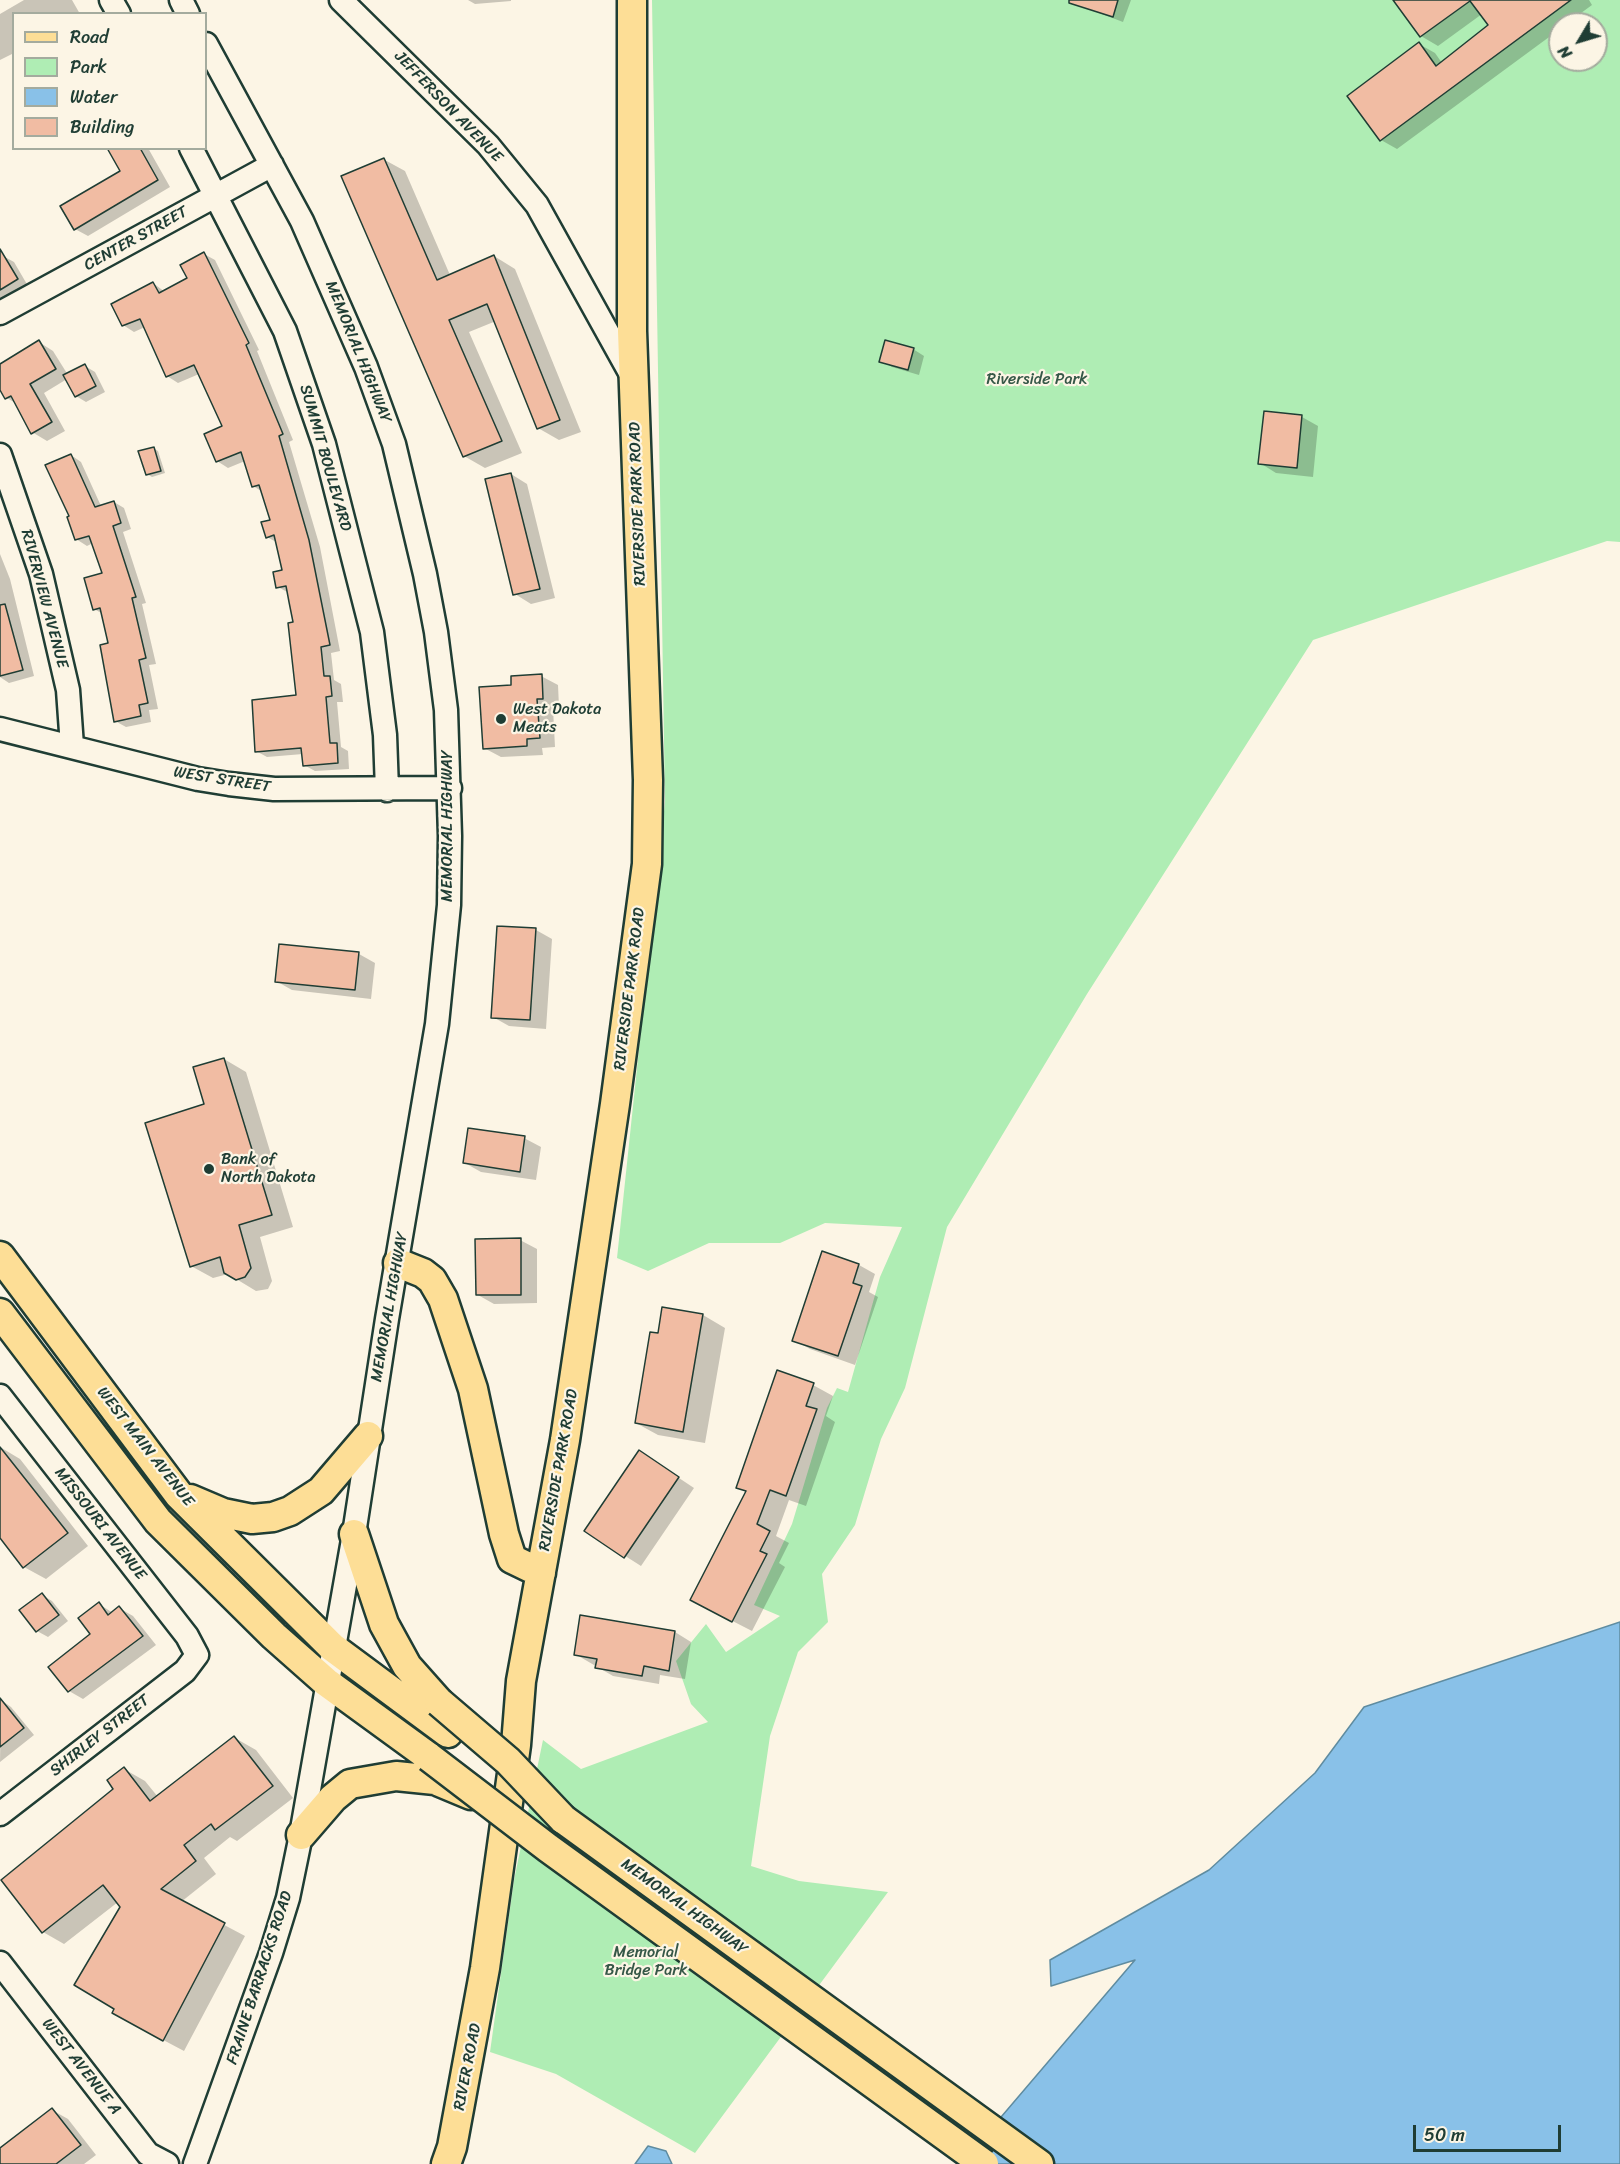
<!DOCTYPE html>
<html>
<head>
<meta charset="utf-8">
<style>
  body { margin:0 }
  #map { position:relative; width:1620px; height:2164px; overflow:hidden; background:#fcf5e5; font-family:Sriracha,sans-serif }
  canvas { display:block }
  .legend { position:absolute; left:12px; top:12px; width:195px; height:138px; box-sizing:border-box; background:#fcf5e5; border:2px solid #a4ab9e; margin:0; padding:8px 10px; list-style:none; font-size:18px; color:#1f3d34 }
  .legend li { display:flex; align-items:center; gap:12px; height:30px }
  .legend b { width:30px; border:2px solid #a4ab9e }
  .north { position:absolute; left:1548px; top:12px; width:60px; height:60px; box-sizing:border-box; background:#fcf5e5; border:2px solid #a4ab9e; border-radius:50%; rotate:232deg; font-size:16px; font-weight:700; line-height:24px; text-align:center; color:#1f3d34 }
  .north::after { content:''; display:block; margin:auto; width:21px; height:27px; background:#1f3d34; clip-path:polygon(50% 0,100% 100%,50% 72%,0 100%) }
  .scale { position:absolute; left:1413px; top:2125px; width:148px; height:27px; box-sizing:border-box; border:3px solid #1f3d34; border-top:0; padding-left:8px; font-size:18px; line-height:21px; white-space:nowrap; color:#1f3d34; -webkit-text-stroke:4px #fcf5e5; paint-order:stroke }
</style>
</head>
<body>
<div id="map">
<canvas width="1620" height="2164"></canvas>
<ul class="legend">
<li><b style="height:8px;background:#fdde96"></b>Road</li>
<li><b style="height:16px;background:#afedb4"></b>Park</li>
<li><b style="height:16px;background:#89c1e8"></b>Water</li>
<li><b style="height:16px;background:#f1bca3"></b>Building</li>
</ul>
<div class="north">N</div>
<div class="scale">50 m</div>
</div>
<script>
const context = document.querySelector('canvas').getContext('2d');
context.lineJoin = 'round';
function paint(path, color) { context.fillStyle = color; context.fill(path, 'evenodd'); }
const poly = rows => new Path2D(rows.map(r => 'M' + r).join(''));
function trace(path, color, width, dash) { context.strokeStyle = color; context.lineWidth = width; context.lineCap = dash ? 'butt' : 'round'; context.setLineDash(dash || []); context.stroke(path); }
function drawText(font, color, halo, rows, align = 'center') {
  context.font = font + ' Sriracha,sans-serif'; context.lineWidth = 4.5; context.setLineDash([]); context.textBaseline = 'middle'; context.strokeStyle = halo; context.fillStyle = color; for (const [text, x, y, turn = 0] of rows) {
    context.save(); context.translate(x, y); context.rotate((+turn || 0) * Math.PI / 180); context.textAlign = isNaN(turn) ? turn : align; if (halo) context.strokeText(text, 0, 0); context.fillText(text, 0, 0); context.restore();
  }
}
const green = poly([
  [652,0,1620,0,1620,542,1607,541,1313,640,1087,994,947,1227,905,1388,881,1439,855,1525,822,1574,828,1622,798,1652,770,1736,751,1866,799,1881,888,1892,695,2153,556,2074,490,2052,514,1880,543,1740,581,1769,708,1722,691,1704,676,1661,706,1624,726,1652,780,1616,754,1605,792,1524,827,1408,837,1388,848,1392,880,1277,902,1227,825,1223,780,1243,709,1243,648,1271,617,1258,665,802],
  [1560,24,1596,24,1596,60,1560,60]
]);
const water = poly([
  [1620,1622,1620,2164,961,2164,1135,1960,1051,1986,1050,1960,1209,1870,1315,1773,1364,1707,1620,1622],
  [648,2146,666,2151,672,2164,635,2164,648,2146]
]);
const shadow = poly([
  [24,0,72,0,80,14,14,14,14,53,0,60,0,14],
  [468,0,511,0,511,1,475,4],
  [1088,0,1131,0,1123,22,1086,8],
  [1395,0,1589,0,1592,5,1566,24,1560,24,1560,29,1397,149,1381,140,1419,44,1435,53,1442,63,1490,26,1482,14,1438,46,1421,36],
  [108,148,148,148,170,187,88,236,75,229,62,207,122,172],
  [383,159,405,171,450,275,494,256,515,269,581,432,559,440,538,428,496,321,469,332,522,453,485,468,464,456],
  [204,254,215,260,259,350,257,351,293,440,289,442,320,547,340,651,331,653,334,680,341,684,343,702,337,702,341,747,348,751,349,769,315,771,304,765,303,754,267,757,256,751,298,696,295,623,289,593,278,587,284,571,278,543,267,537,272,521,263,492,253,486,245,461,228,468,217,461,224,427,199,374,178,383,167,376,145,327,134,332,123,325,153,283,165,292,189,279],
  [3,256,14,262,28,286,0,303,0,257],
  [39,342,53,351,68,375,85,366,95,372,105,392,86,402,76,396,67,379,44,393,65,431,47,441,32,432,17,404,7,398,0,387,0,365],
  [913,349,924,356,919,375,892,367,881,361],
  [1265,413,1302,417,1318,426,1313,477,1276,473,1260,463],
  [153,448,158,451,165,473,152,477,147,474],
  [71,455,81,462,101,506,114,502,124,508,131,529,123,532,146,603,142,604,156,664,149,665,158,709,149,710,151,722,126,727,115,721,110,644,103,614,94,609,104,574,93,543,87,546,76,539,71,517],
  [511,474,527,484,555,598,531,604,515,594],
  [0,554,10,579,34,676,9,683,0,677],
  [541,676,558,685,559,707,553,708,555,747,542,748,543,755,501,757,484,748,513,686],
  [536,930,552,939,546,1029,509,1026,493,1017],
  [359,954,375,963,371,999,292,990,276,981],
  [224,1059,246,1072,293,1227,260,1237,272,1281,268,1289,256,1291,228,1274,213,1278,191,1266,206,1105],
  [524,1138,541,1147,536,1180,481,1172,465,1163],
  [520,1240,537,1249,537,1303,494,1304,478,1295],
  [823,1253,859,1265,875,1274,869,1292,878,1297,855,1365,810,1349,794,1340],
  [703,1315,725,1328,705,1443,658,1435,636,1423],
  [813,1385,833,1396,826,1416,835,1422,806,1506,789,1500,776,1536,789,1543,779,1563,785,1567,752,1631,711,1610,747,1492,738,1487],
  [0,1447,20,1459,88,1546,46,1579,24,1567,0,1536],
  [655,1462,694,1488,641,1566,586,1531],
  [42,1595,52,1601,68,1621,48,1637,37,1631,21,1610],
  [99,1604,113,1613,119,1608,133,1616,156,1645,83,1699,69,1691,92,1634],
  [582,1616,675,1632,691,1642,685,1679,660,1675,659,1684,613,1676,575,1654],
  [1,1700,11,1707,34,1735,0,1762],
  [235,1738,256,1750,293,1798,237,1841,230,1837,204,1858,216,1874,181,1902,245,1936,184,2051,135,2025,122,1907,118,1902,64,1944,43,1932,124,1769,145,1781,158,1797],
  [52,2110,68,2119,96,2155,84,2164,0,2164,0,2150]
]);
const building = poly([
  [1069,0,1118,0,1113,17,1069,3,1069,0],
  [1393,0,1571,0,1380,141,1347,96,1419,42,1436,66,1488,25,1470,1,1420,37,1393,0],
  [107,148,140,148,158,180,74,230,60,206,120,171,107,148],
  [384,158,437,280,494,255,560,420,537,429,487,304,449,320,502,441,463,457,341,176,384,158],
  [0,249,18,279,0,290,0,249],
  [204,252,249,343,246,345,283,434,279,436,309,540,330,645,321,647,324,676,330,676,332,696,326,697,330,743,337,743,338,763,303,766,301,748,255,752,252,700,296,695,288,623,293,622,289,602,286,586,276,588,273,572,282,570,274,535,266,538,261,522,270,520,259,485,252,487,241,452,216,462,204,434,222,426,194,365,166,377,140,319,122,326,111,304,153,282,159,293,187,278,180,265,204,252],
  [39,340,56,369,30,384,52,422,31,434,11,396,5,399,0,390,0,364,39,340],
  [885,340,914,348,908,370,879,362,885,340],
  [85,364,96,386,75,397,63,375,85,364],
  [1264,411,1302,415,1297,468,1258,464,1264,411],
  [154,447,161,471,146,475,138,451,154,447],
  [71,454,95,507,114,501,121,523,113,526,136,597,132,598,146,658,139,660,148,703,139,705,141,716,114,722,100,645,108,643,100,608,93,610,84,578,102,573,89,536,75,540,67,517,69,516,45,465,71,454],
  [511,473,540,589,513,595,485,479,511,473],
  [5,604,23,670,0,676,0,605,5,604],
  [542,674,543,699,537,699,540,738,527,739,527,746,483,749,479,687,511,685,511,676,542,674],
  [497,926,536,928,530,1020,491,1018,497,926],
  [279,944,359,952,355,990,275,982,279,944],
  [224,1058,272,1215,239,1225,251,1268,245,1277,236,1280,224,1273,220,1257,190,1267,145,1123,204,1104,193,1067,224,1058],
  [468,1128,525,1136,520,1172,463,1163,468,1128],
  [521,1238,521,1295,476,1295,475,1239,521,1238],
  [822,1251,859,1264,853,1283,862,1286,838,1356,792,1341,822,1251],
  [662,1307,703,1314,683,1432,635,1423,650,1332,658,1333,662,1307],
  [777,1370,814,1383,806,1406,817,1409,786,1496,770,1490,757,1524,770,1531,760,1551,767,1554,732,1622,690,1600,746,1491,736,1488,777,1370],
  [0,1447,68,1533,23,1568,0,1538,0,1447],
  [639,1450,679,1477,624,1558,584,1531,639,1450],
  [42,1593,59,1615,36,1632,19,1610,42,1593],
  [99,1602,108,1615,119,1606,143,1636,68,1692,48,1667,90,1634,78,1618,99,1602],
  [580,1615,675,1631,669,1671,644,1666,642,1676,595,1668,597,1659,574,1655,580,1615],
  [0,1698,24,1728,0,1747,0,1698],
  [234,1736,273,1786,215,1830,211,1824,184,1845,196,1861,161,1889,225,1923,163,2041,112,2013,114,2009,74,1985,120,1907,103,1885,42,1933,1,1880,113,1789,107,1780,124,1767,150,1801,234,1736],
  [52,2108,81,2145,56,2164,0,2164,0,2148,52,2108]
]);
const minor = poly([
  [111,0,119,14],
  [181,0,188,14],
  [341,0,488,145,537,205,633,378],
  [191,148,285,331,324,444,372,632,385,735,387,790],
  [0,313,272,165],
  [0,455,41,574,68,690,72,746],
  [0,729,198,779,229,784,274,789,450,788],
  [0,1396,187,1636,197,1655,185,1671,0,1814],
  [0,1963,148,2154,167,2164],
  [195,2164,271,1953,288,1898,301,1835,354,1534,387,1319,437,1024,449,905,450,836,446,710,436,632,425,574,394,444,366,367,302,221,206,44]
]);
const major = poly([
  [0,1256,179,1495,332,1647,448,1733],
  [398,1263,423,1273,432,1280,443,1299,473,1389,504,1534,512,1559,541,1573],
  [0,1313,158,1521,274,1636,326,1682,429,1757],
  [190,1499,223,1513,252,1519,273,1517,290,1511,321,1491,368,1436],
  [354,1534,384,1624,407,1666,439,1702],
  [563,1819,1039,2164],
  [301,1835,333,1798,350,1784,396,1776,435,1780,471,1795],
  [446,2164,452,2147,485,1968,516,1745,521,1681,565,1440,615,1104,647,864,648,780,632,331,632,0]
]);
const majorBridge = poly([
  [439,1702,508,1761,563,1819],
  [429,1757,548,1848,984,2164]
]);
const markers = [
  [501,719,6,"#1f3d34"],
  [209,1169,6,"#1f3d34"]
];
const streetNames = [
  ["JEFFERSON AVENUE",448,107,46],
  ["CENTER STREET",136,239,-29],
  ["MEMORIAL HIGHWAY",358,352,68],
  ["SUMMIT BOULEVARD",325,458,74],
  ["RIVERSIDE PARK ROAD",638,504,-92],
  ["RIVERVIEW AVENUE",44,599,75],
  ["WEST STREET",222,780,9],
  ["MEMORIAL HIGHWAY",448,826,-90],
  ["RIVERSIDE PARK ROAD",630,989,-83],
  ["MEMORIAL HIGHWAY",390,1307,-80],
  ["WEST MAIN AVENUE",145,1447,52],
  ["RIVERSIDE PARK ROAD",559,1470,-80],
  ["MISSOURI AVENUE",100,1524,52],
  ["SHIRLEY STREET",100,1736,-38],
  ["MEMORIAL HIGHWAY",684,1907,36],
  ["FRAINE BARRACKS ROAD",260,1978,-72],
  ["WEST AVENUE A",81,2067,52],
  ["RIVER ROAD",468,2067,-79]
];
const parkNames = [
  ["Riverside Park",1037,380],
  ["Memorial",646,1953],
  ["Bridge Park",646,1971]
];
const poiNames = [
  ["West Dakota",513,710],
  ["Meats",513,728],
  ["Bank of",221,1160],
  ["North Dakota",221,1178]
];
paint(green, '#afedb4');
paint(water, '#89c1e8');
trace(water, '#5f8ca0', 1.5);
paint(shadow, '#0003');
paint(building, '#f1bca3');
trace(building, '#1f3d34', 1.5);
trace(minor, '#1f3d34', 27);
trace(major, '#1f3d34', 33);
trace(minor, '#fcf5e5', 22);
trace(major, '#fdde96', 28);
trace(majorBridge, '#1f3d34', 33, []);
trace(majorBridge, '#fdde96', 28);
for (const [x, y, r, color] of markers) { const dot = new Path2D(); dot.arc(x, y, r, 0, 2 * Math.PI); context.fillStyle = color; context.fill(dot); trace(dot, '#fcf5e5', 2); }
drawText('16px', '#1f3d34', '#fcf5e5', streetNames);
drawText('16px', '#355747', '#fcf5e5', parkNames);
drawText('16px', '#1f3d34', '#fcf5e5', poiNames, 'left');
</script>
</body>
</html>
